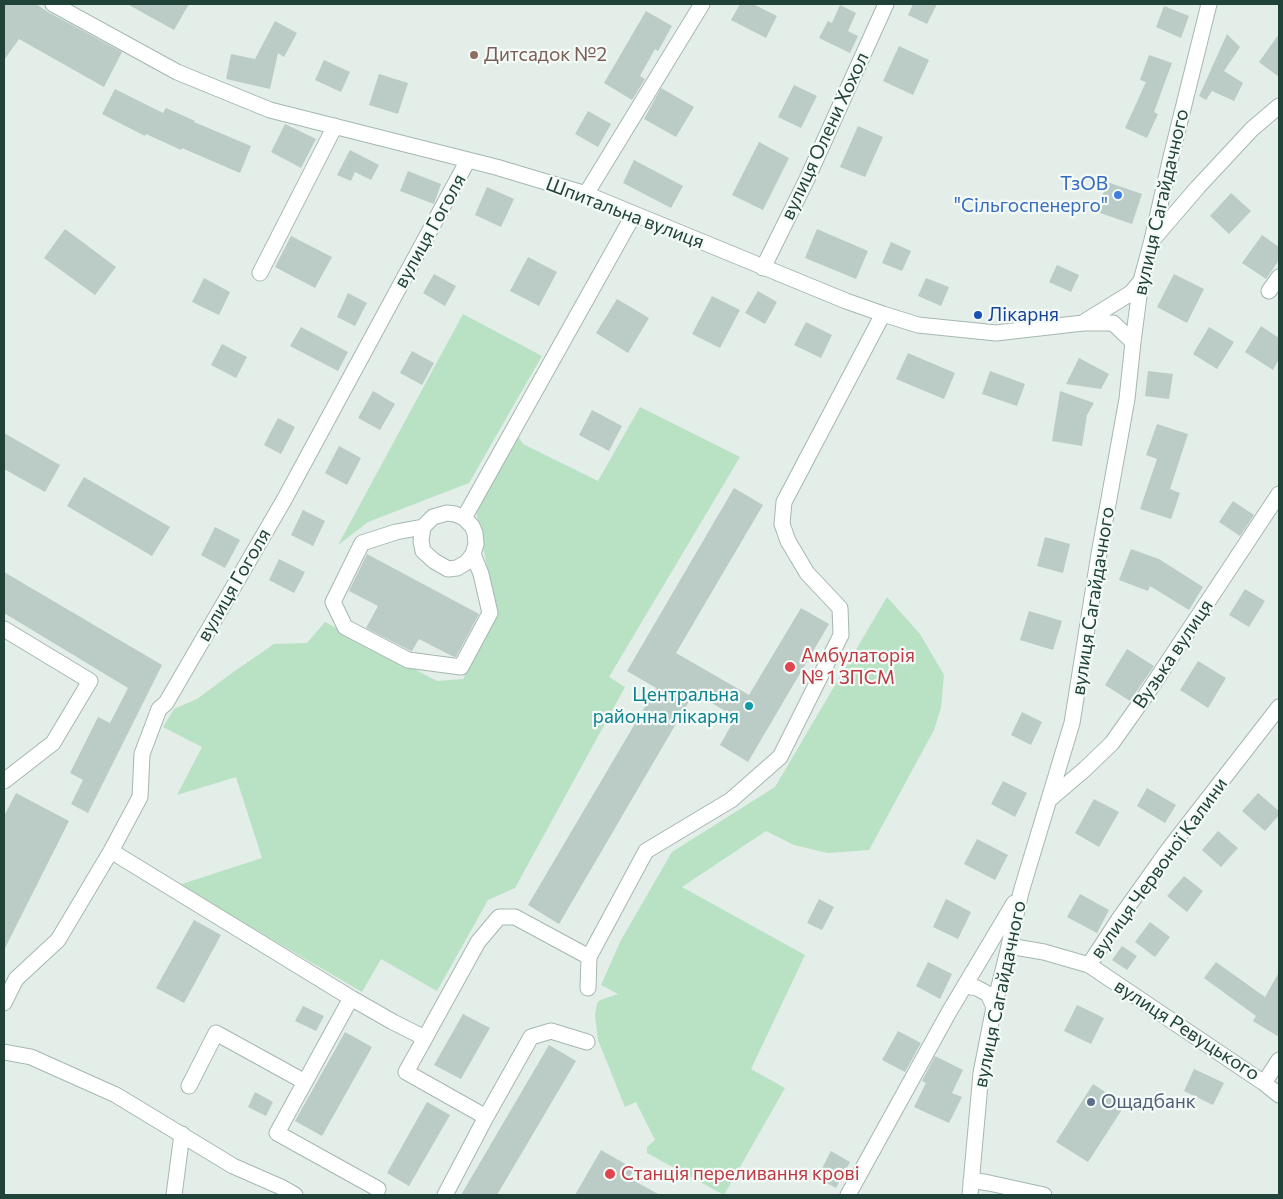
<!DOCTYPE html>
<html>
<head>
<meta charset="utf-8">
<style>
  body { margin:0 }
  #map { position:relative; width:1283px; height:1199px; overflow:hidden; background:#e3eee9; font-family:Commissioner,sans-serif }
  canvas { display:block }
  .frame { position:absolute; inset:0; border:5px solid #204238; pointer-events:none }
</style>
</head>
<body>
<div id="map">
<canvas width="1283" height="1199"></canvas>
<div class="frame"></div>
</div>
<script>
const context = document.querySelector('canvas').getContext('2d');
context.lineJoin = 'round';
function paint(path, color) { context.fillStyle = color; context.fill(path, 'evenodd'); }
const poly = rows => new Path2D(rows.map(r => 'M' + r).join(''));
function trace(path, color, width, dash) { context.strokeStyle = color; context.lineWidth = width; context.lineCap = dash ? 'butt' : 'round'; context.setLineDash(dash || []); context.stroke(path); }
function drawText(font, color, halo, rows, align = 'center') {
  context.font = font + ' Commissioner,sans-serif'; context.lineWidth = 4.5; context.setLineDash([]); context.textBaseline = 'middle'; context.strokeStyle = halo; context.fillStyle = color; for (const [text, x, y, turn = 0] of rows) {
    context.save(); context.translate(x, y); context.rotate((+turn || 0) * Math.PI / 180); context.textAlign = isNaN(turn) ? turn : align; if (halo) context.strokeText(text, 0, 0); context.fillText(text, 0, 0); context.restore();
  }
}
const green = poly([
  [463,314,542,356,469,483,368,522,338,545],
  [640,407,740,457,609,677,625,687,515,888,488,900,437,991,381,959,362,992,179,885,262,858,236,777,177,795,202,747,163,727,174,709,197,699,232,673,274,644,307,643,325,622,437,681,463,679,497,616,476,512,518,436,523,444,598,481],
  [887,597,920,634,944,675,941,708,934,730,869,850,828,853,794,845,766,831,682,887,805,955,751,1069,785,1088,724,1195,647,1153,647,1147,655,1140,636,1102,625,1107,598,1040,595,1015,597,1003,600,1000,618,994,601,985,621,940,672,852,775,787]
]);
const building = poly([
  [4,4,36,4,48,12,122,52,104,87,19,39,4,60],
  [127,4,189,4,174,30],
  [740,4,753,4,777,16,766,38,731,20],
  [913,4,937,4,927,24,908,15],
  [840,5,856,13,848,31,858,36,850,53,819,38,828,21,832,23],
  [1164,6,1189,16,1181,38,1156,27],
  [646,11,672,26,658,51,655,49,640,76,645,79,632,100,604,83],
  [275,21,297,33,284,57,278,53,270,89,226,79,231,54,255,59],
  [1227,34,1240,47,1224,71,1243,83,1234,101,1212,91,1206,100,1199,96],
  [1279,34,1279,77,1259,62],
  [899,46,929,60,913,95,883,81],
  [1149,55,1172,63,1154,112,1158,114,1147,138,1125,128,1146,82,1140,80],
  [324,60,350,72,341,92,315,80],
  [379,74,408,83,398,114,369,105],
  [794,85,817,96,801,128,778,117],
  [661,88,694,107,676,137,644,119],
  [115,89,163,113,166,108,195,121,194,122,251,146,240,173,182,148,181,150,146,134,145,136,102,114],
  [588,111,611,124,598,147,575,134],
  [285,124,316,139,301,168,271,152],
  [858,126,883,137,865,177,840,167],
  [759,142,789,158,763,210,732,195],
  [350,150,379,165,371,180,355,172,351,181,337,175],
  [634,160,683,186,671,208,623,183],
  [408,171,441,184,434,204,400,191],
  [1107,182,1142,194,1132,224,1097,212],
  [487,187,514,199,501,227,475,215],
  [1231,193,1251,211,1229,234,1210,216],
  [65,229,116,267,95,295,44,258],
  [817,229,868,251,856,279,805,258],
  [1262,235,1279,247,1279,260,1266,279,1242,263],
  [291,236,332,257,315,288,275,267],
  [891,242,911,251,902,271,882,263],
  [528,257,557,272,539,306,510,291],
  [1057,265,1079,275,1071,292,1049,282],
  [434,274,456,286,445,306,423,293],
  [1174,274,1204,289,1187,323,1157,307],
  [204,278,230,292,219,315,192,302],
  [926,278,949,287,941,306,918,296],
  [758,291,777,302,765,324,745,313],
  [348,293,367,303,355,326,337,317],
  [712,296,740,310,720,348,692,334],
  [617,299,649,318,628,353,596,333],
  [806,322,832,335,821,358,794,345],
  [1261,326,1279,338,1279,359,1273,370,1245,352],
  [301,327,348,352,338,371,290,346],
  [1209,327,1234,342,1217,369,1193,354],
  [222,344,247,357,236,378,211,365],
  [412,351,434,363,422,385,400,373],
  [908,353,955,373,944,399,896,379],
  [1079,358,1109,374,1101,389,1066,384],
  [990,371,1025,384,1017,406,982,394],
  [1148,371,1173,374,1169,399,1145,396],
  [373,391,395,404,380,430,358,418],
  [1060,391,1094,403,1087,415,1082,446,1052,441],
  [592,410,622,426,609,451,579,435],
  [278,418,295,427,281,454,264,445],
  [1157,424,1188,434,1170,489,1180,493,1171,519,1140,509,1157,459,1146,455],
  [4,433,60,465,45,492,4,469],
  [339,446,361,458,347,485,325,473],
  [84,477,170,527,152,556,67,506],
  [734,488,763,505,676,653,749,695,801,608,829,624,748,762,720,745,736,717,694,693,559,924,528,905,656,688,627,671],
  [1233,501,1254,515,1240,536,1219,522],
  [303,510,325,521,313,546,291,535],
  [215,527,240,540,225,568,201,555],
  [1045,537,1070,544,1063,573,1037,566],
  [1131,549,1159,559,1203,587,1189,610,1150,586,1148,591,1119,580],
  [367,554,479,614,456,657,452,656,419,639,412,651,411,651,366,628,378,606,349,591],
  [279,559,305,572,294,593,269,580],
  [4,572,162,665,88,813,71,804,83,780,70,773,98,717,110,723,128,688,4,613],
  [1245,589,1265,601,1249,627,1229,615],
  [1029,611,1062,621,1053,650,1020,640],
  [1127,649,1154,666,1130,701,1105,685],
  [1198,661,1226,678,1208,708,1180,690],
  [1022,712,1042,722,1031,745,1011,735],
  [1003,781,1027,793,1015,817,991,804],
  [1147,788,1176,805,1165,823,1137,806],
  [16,793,69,821,4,950,4,816],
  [1258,793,1279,811,1279,815,1265,831,1242,811],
  [1094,799,1119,812,1099,847,1075,833],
  [1218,831,1238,848,1221,867,1202,850],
  [977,839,1008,855,995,880,964,864],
  [1184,876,1203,891,1187,912,1167,896],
  [1080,894,1109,910,1097,933,1067,917],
  [819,899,834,907,822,930,807,923],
  [946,899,971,912,958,939,933,927],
  [194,920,221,935,184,1003,156,988],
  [1150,922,1170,937,1155,957,1135,942],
  [1122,946,1137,956,1127,970,1112,960],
  [928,962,952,974,940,999,916,986],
  [1216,962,1265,997,1279,972,1279,1037,1253,1021,1256,1016,1204,978],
  [1077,1005,1104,1018,1091,1044,1064,1031],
  [303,1006,324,1016,316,1031,295,1021],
  [463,1014,490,1028,461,1079,434,1065],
  [898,1031,921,1043,905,1072,882,1060],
  [345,1032,372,1047,322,1136,295,1121],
  [549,1045,576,1061,497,1195,461,1195],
  [935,1056,963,1070,952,1093,962,1097,949,1123,914,1107,926,1083,922,1081],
  [1194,1069,1224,1083,1213,1105,1184,1091],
  [1093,1084,1125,1105,1088,1162,1056,1142],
  [255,1092,273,1102,266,1116,248,1107],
  [427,1102,450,1115,409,1186,387,1173],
  [601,1150,634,1169,629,1178,660,1195,575,1195],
  [831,1151,850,1162,836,1188,817,1178]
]);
const minor = poly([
  [53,4,177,72,270,110,496,167,586,194,846,301,883,314,918,325,996,333,1083,323,1113,323,1133,342],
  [586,194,702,4],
  [1155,237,1198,187,1252,129,1279,106],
  [763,268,807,179,886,4],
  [260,273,335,126],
  [1269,291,1279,277],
  [1084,322,1131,293,1141,281],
  [447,513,455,514,464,518,472,526,475,533,476,544,473,554,467,562,457,568,448,569,434,561,423,551,421,541,423,527,433,517,447,513],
  [464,518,634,214],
  [423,527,396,532,362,543,333,602,345,627,408,660,461,667,490,613,481,574,473,554],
  [4,629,90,681,53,743,4,781],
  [1050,799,1085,769,1112,743,1146,695,1279,494],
  [111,851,351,998,393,1022,425,1038,478,942,499,917,515,917,589,957],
  [1009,946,1044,952,1089,965,1119,919,1168,850,1279,707],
  [1089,965,1264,1083,1279,1060],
  [966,986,977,988,988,994,994,1007],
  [588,988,589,957,646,851,731,800,780,757,841,635,840,608,807,573,788,541,782,524,784,502,883,314],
  [351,998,277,1133,378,1189],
  [4,1003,16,979,58,940,111,851,140,797,142,754,159,709,166,703,284,500,468,160],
  [425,1038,406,1072,486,1117],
  [4,1052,31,1057,116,1095,233,1166,281,1187,295,1195],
  [1264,1083,1279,1095],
  [189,1086,216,1033,305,1082],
  [971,1180,989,1183,1044,1195],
  [174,1195,182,1134],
  [445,1195,486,1117,531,1037,551,1031,587,1042],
  [848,1195,949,1012,1014,903],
  [970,1195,981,1073,994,1007,1009,946,1021,892,1072,723,1099,554,1127,399,1133,342,1141,281,1152,240,1171,157,1209,4]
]);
const markers = [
  [474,55,5,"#8d6e63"],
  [1118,195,5,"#3f7fe0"],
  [978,315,5,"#1a4fb4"],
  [790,667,6,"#e0444e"],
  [749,706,5,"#0f9aa8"],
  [1091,1102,5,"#5c6f8a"],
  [610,1174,6,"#e0444e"]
];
const educationNames = [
  ["Дитсадок №2",484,55]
];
const streetNames = [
  ["вулиця Олени Хохол",825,136,-65],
  ["вулиця Сагайдачного",1161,202,-77],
  ["Шпитальна вулиця",625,213,21],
  ["вулиця Гоголя",430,231,-61],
  ["вулиця Гоголя",234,585,-60],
  ["вулиця Сагайдачного",1093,601,-81],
  ["Вузька вулиця",1173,654,-56],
  ["вулиця Червоної Калини",1159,868,-54],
  ["вулиця Сагайдачного",1000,994,-78],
  ["вулиця Ревуцького",1187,1030,33]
];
const shopNames = [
  ["ТзОВ",1108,184],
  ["\"Сільгоспенерго\"",1108,206]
];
const transitNames = [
  ["Лікарня",988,315]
];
const healthNames = [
  ["Амбулаторія",801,656],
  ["№ 1 ЗПСМ",801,678],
  ["Станція переливання крові",621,1174]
];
const cultureNames = [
  ["Центральна",739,695],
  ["районна лікарня",739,717]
];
const serviceNames = [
  ["Ощадбанк",1101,1102]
];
paint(green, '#b9e1c4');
paint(building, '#baccc5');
trace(minor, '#a5b7b0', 17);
trace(minor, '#fff', 15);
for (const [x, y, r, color] of markers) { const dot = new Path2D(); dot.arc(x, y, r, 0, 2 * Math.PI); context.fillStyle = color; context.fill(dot); trace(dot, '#f4faf7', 2); }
drawText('19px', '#785e54', '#f4faf7', educationNames, 'left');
drawText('19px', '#204238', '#f4faf7', streetNames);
drawText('19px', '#366cbe', '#f4faf7', shopNames, 'right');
drawText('19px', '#164399', '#f4faf7', transitNames, 'left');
drawText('19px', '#be3a42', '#f4faf7', healthNames, 'left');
drawText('19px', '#0d838f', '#f4faf7', cultureNames, 'right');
drawText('19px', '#4e5e75', '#f4faf7', serviceNames, 'left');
</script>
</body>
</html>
